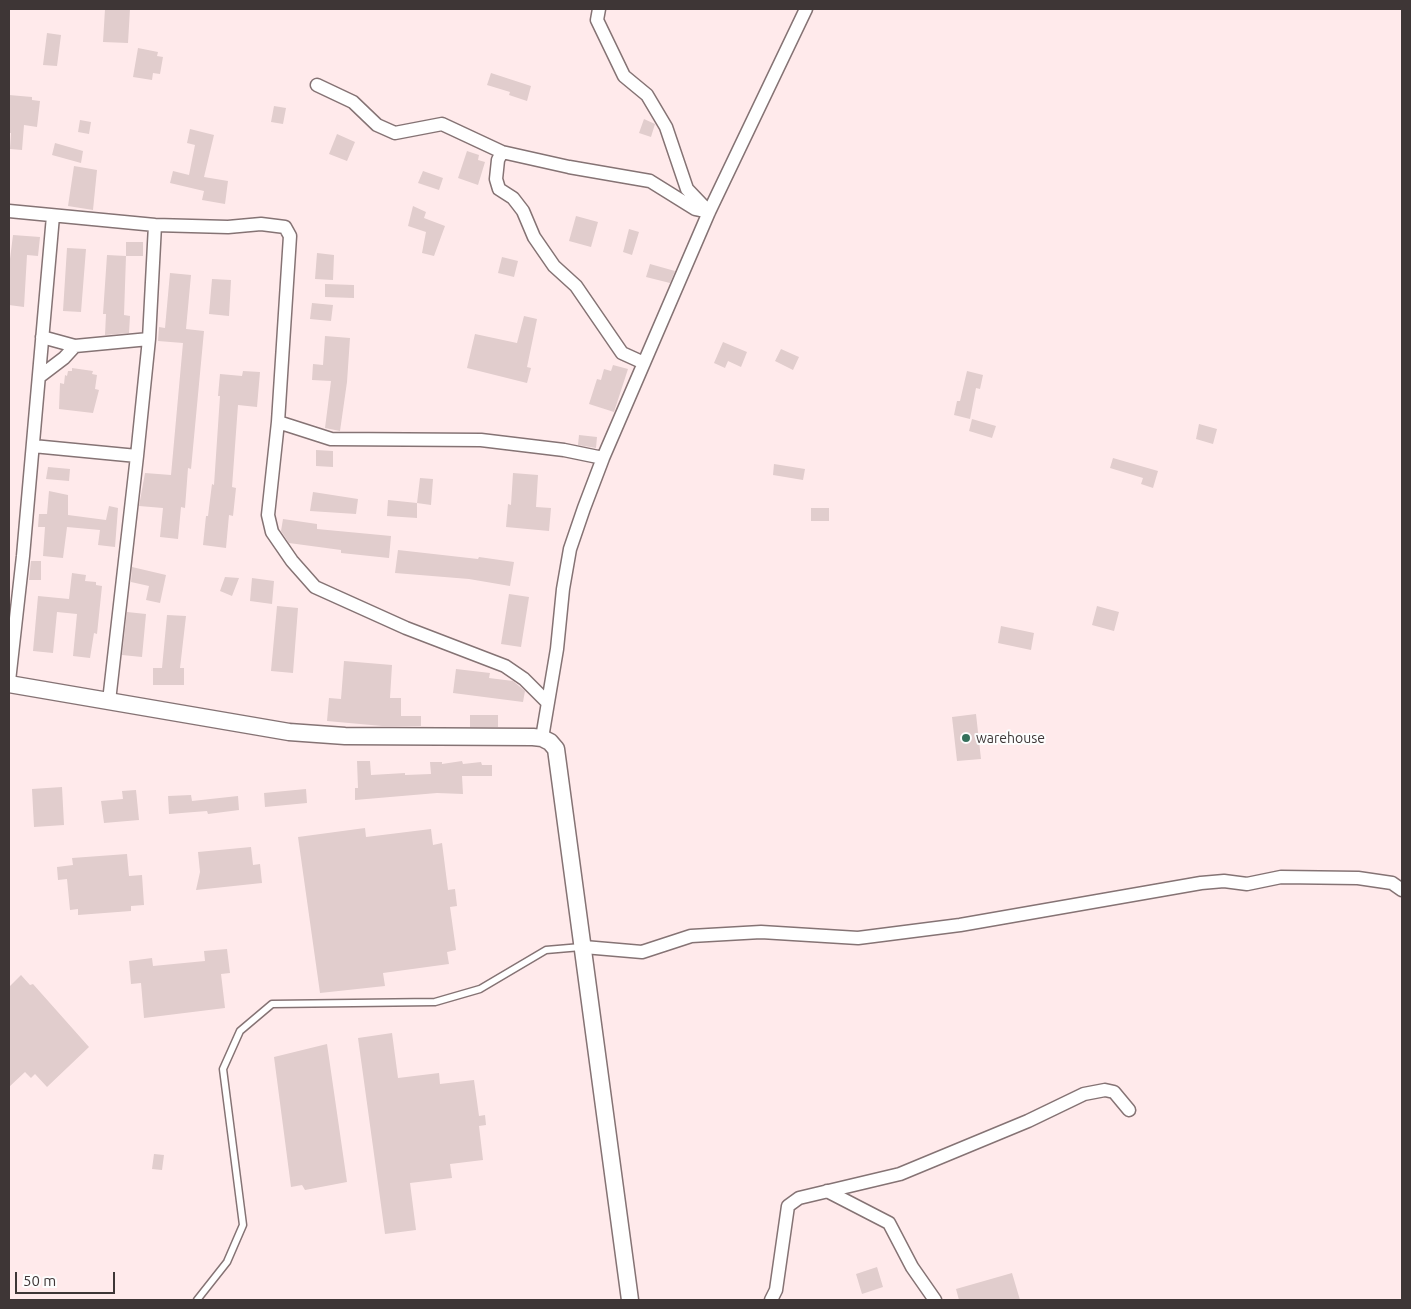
<!DOCTYPE html>
<html>
<head>
<meta charset="utf-8">
<style>
  body { margin:0 }
  #map { position:relative; width:1411px; height:1309px; overflow:hidden; background:#ffeaeb; font-family:Ubuntu,sans-serif }
  canvas { display:block }
  .frame { position:absolute; inset:0; border:10px solid #3e3636; pointer-events:none }
  .scale { position:absolute; left:15px; top:1272px; width:100px; height:22px; box-sizing:border-box; border:2px solid #3e3636; border-top:0; padding-left:6px; font-size:15px; line-height:18px; white-space:nowrap; color:#3e3636; -webkit-text-stroke:4px #fdfdfd; paint-order:stroke }
</style>
</head>
<body>
<div id="map">
<canvas width="1411" height="1309"></canvas>
<div class="frame"></div>
<div class="scale">50 m</div>
</div>
<script>
const context = document.querySelector('canvas').getContext('2d');
context.lineJoin = 'round';
function paint(path, color) { context.fillStyle = color; context.fill(path, 'evenodd'); }
const poly = rows => new Path2D(rows.map(r => 'M' + r).join(''));
function trace(path, color, width, dash) { context.strokeStyle = color; context.lineWidth = width; context.lineCap = dash ? 'butt' : 'round'; context.setLineDash(dash || []); context.stroke(path); }
function drawText(font, color, halo, rows, align = 'center') {
  context.font = font + ' Ubuntu,sans-serif'; context.lineWidth = 4; context.setLineDash([]); context.textBaseline = 'middle'; context.strokeStyle = halo; context.fillStyle = color; for (const [text, x, y, turn = 0] of rows) {
    context.save(); context.translate(x, y); context.rotate((+turn || 0) * Math.PI / 180); context.textAlign = isNaN(turn) ? turn : align; if (halo) context.strokeText(text, 0, 0); context.fillText(text, 0, 0); context.restore();
  }
}
const building = poly([
  [105,9,130,9,128,43,103,42],
  [47,33,61,35,57,66,43,65],
  [138,48,158,52,157,56,163,57,160,74,153,73,152,80,133,77],
  [491,73,531,86,527,101,509,95,510,92,487,85],
  [9,95,32,97,32,100,40,101,37,127,24,125,22,150,10,149,11,133,9,133],
  [274,106,286,108,283,124,271,122],
  [644,119,655,124,651,137,639,133],
  [80,120,91,122,89,134,78,132],
  [190,129,214,135,204,177,228,181,225,204,202,200,204,191,170,183,173,171,189,175,195,145,187,143],
  [337,134,355,142,347,161,329,154],
  [55,143,83,151,81,163,52,155],
  [467,151,479,155,478,160,485,162,478,185,458,178],
  [74,166,97,170,93,210,68,206],
  [423,171,443,178,439,190,418,183],
  [413,206,426,212,424,218,445,226,434,256,422,253,426,232,408,226],
  [576,216,598,222,591,247,569,241],
  [629,229,639,232,632,255,623,252],
  [13,235,40,237,38,256,27,255,24,307,9,305,9,267],
  [126,242,143,242,143,256,126,256],
  [67,248,86,249,81,312,63,311],
  [317,253,334,255,333,280,315,279],
  [107,255,126,256,124,315,130,316,129,333,105,335,106,314,103,314],
  [502,257,518,261,514,277,498,273],
  [650,264,675,271,670,283,646,277],
  [170,273,191,275,186,329,204,331,191,469,188,468,185,508,181,507,178,539,160,537,163,508,139,506,145,473,171,475,183,343,158,341,159,327,165,328],
  [212,279,231,280,229,316,209,314],
  [325,284,354,285,354,298,325,297],
  [312,303,333,305,331,321,310,319],
  [524,316,537,319,527,367,531,368,527,383,467,368,475,334,517,343],
  [325,336,350,338,347,382,340,431,325,428,331,381,312,380,313,364,323,365],
  [723,342,747,352,741,367,728,361,725,368,714,363],
  [781,349,799,357,793,370,775,361],
  [613,365,628,369,614,412,589,404,597,379,601,380,604,369,611,371],
  [72,368,93,371,92,374,97,375,95,389,99,390,93,413,59,409,60,383,64,384,65,375,67,376,68,371,72,371],
  [243,371,260,372,257,407,238,405,232,487,236,488,233,516,229,515,226,548,203,545,206,516,208,516,212,484,214,485,220,396,218,396,220,374,242,376],
  [967,371,983,375,980,389,976,388,970,419,954,415,957,401,960,401],
  [972,419,996,426,992,438,969,431],
  [1199,424,1217,429,1213,444,1196,439],
  [579,435,597,437,596,448,578,445],
  [316,450,333,451,333,467,316,466],
  [1113,458,1158,471,1153,488,1141,484,1143,478,1110,468],
  [774,464,805,469,803,480,773,475],
  [48,467,70,469,69,481,46,479],
  [513,473,538,475,536,507,551,508,549,531,506,527,508,504,511,505],
  [420,478,433,479,431,505,417,503,417,518,387,516,388,500,417,503],
  [49,491,68,495,68,515,106,520,109,506,118,508,115,547,98,545,100,530,67,527,63,558,43,556,45,527,38,527,39,514,47,514],
  [313,492,358,499,356,514,310,511],
  [811,508,829,508,829,521,811,521],
  [283,519,317,524,317,529,391,536,389,558,341,553,341,550,289,543,281,531],
  [398,550,478,559,479,557,514,562,510,586,469,579,395,573],
  [31,561,41,561,41,580,29,580],
  [132,567,166,575,160,603,146,600,149,586,131,582],
  [72,573,86,575,85,581,96,582,96,585,102,586,97,634,94,633,90,658,73,656,77,614,57,612,53,653,33,651,38,596,69,599],
  [225,577,239,578,232,596,220,591],
  [252,578,274,581,272,604,250,601],
  [509,594,529,597,521,647,501,644],
  [277,606,298,608,293,673,271,671],
  [1097,606,1119,612,1114,631,1092,625],
  [127,612,146,614,142,657,122,655],
  [167,615,186,616,180,668,184,668,184,685,153,685,153,668,162,668],
  [1001,626,1034,633,1031,650,998,643],
  [344,661,392,665,390,698,401,698,401,716,421,716,421,726,382,726,327,721,329,698,341,699],
  [456,669,490,673,489,678,513,681,525,691,523,702,453,693],
  [976,714,981,759,957,761,952,717],
  [470,715,498,715,498,727,470,727],
  [357,761,370,761,371,775,405,773,405,775,431,774,430,762,442,762,442,764,462,761,463,764,481,762,482,765,492,765,492,776,462,776,463,794,437,793,355,800,355,788,358,788],
  [62,787,64,825,34,827,32,789],
  [306,789,307,803,265,807,264,793],
  [136,790,139,820,104,823,101,801,123,799,122,791],
  [191,795,192,801,238,796,239,810,208,814,207,811,169,814,168,796],
  [365,828,366,837,431,829,433,845,442,843,448,890,455,889,457,906,450,907,456,950,447,952,449,964,383,973,385,986,320,993,298,837],
  [251,847,253,865,260,864,262,883,196,890,200,872,198,852],
  [127,854,129,876,142,875,144,905,131,906,131,911,78,915,78,909,70,910,67,879,58,880,57,867,73,865,72,858],
  [227,949,230,973,221,974,225,1008,144,1018,141,983,131,984,129,961,152,958,153,966,205,961,204,951],
  [21,975,30,985,33,984,89,1047,47,1087,35,1074,31,1078,25,1072,9,1087,9,987],
  [392,1033,398,1078,439,1073,440,1084,474,1080,479,1116,485,1115,486,1125,479,1126,483,1160,450,1164,452,1178,410,1183,416,1230,385,1234,358,1038],
  [327,1044,347,1182,305,1190,302,1185,291,1187,274,1057],
  [154,1154,164,1155,162,1170,152,1169],
  [877,1267,883,1287,862,1294,856,1274],
  [1012,1273,1020,1300,959,1300,956,1289]
]);
const service = poly([
  [197,1300,227,1262,243,1225,223,1069,240,1031,272,1004,435,1002,480,989,546,950,581,947]
]);
const minor = poly([
  [599,9,597,20,624,76,647,95,666,127,687,189,709,212],
  [317,85,353,102,377,125,395,133,442,124,502,152,569,167,650,181,695,209,709,212],
  [502,152,498,160,496,179,499,189,513,198,523,211,534,237,554,266,576,286,622,353,644,363],
  [9,211,155,225,228,227,261,224,285,227,290,236,278,422,268,515,272,532,292,561,315,587,406,628,505,666,524,679,547,702],
  [42,337,75,346,149,339],
  [39,377,64,358,75,346],
  [278,422,331,439,481,440,564,450,603,458],
  [33,446,137,456],
  [9,681,23,556,53,216],
  [109,701,137,456,149,339,155,225],
  [542,738,557,649,563,589,570,549,584,508,603,458,709,212,806,9],
  [584,947,642,952,691,936,761,932,858,938,960,925,1201,883,1224,881,1247,884,1281,877,1358,878,1392,883,1402,890],
  [827,1191,889,1223,912,1267,935,1300],
  [771,1300,776,1290,788,1206,799,1198,900,1174,1028,1121,1084,1094,1105,1090,1114,1092,1129,1110]
]);
const tertiary = poly([
  [9,684,289,732,345,736,533,737,542,738,550,742,556,749,630,1300]
]);
const markers = [
  [966,738,5,"#34705b"]
];
const poiNames = [
  ["warehouse",976,738]
];
paint(building, '#e1cdcd');
trace(service, '#857374', 9);
trace(minor, '#857374', 15);
trace(tertiary, '#857374', 19);
trace(service, '#fff', 6);
trace(minor, '#fff', 12);
trace(tertiary, '#fff', 16);
for (const [x, y, r, color] of markers) { const dot = new Path2D(); dot.arc(x, y, r, 0, 2 * Math.PI); context.fillStyle = color; context.fill(dot); trace(dot, '#fdfdfd', 2); }
drawText('14px', '#3e3636', '#fdfdfd', poiNames, 'left');
</script>
</body>
</html>
